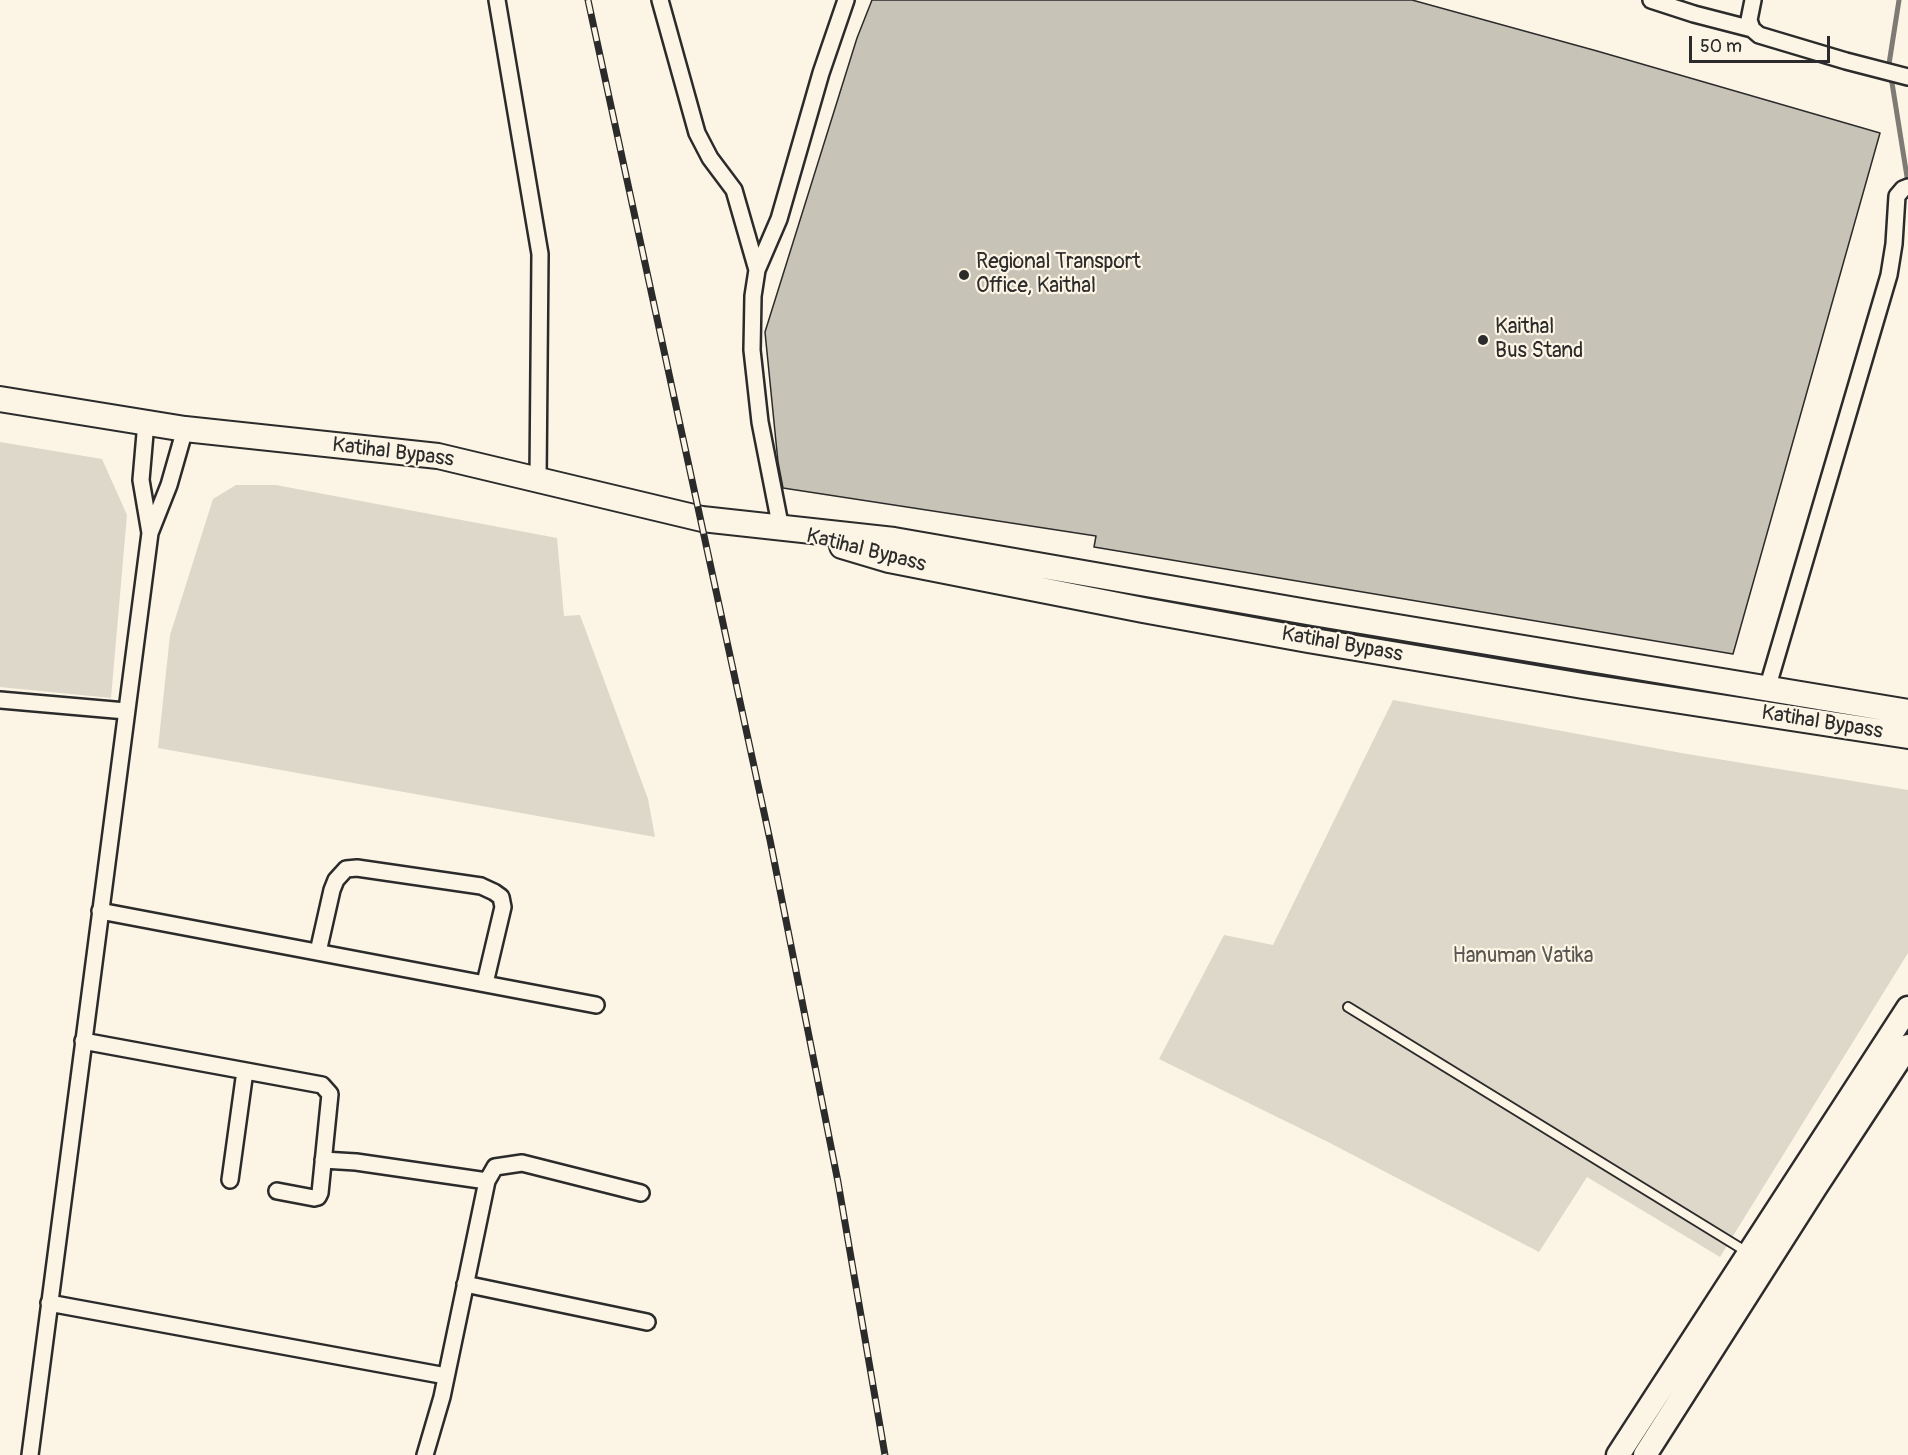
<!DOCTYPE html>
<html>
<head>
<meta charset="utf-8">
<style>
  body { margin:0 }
  #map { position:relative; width:1908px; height:1455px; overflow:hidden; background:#fcf5e5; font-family:Pangolin,sans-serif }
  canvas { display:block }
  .scale { position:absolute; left:1689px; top:36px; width:141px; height:27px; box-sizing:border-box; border:3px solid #2b2b2b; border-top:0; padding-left:8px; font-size:18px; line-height:21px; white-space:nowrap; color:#2b2b2b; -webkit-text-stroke:4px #fcf5e5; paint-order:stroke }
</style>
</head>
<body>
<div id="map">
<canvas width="1908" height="1455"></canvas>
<div class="scale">50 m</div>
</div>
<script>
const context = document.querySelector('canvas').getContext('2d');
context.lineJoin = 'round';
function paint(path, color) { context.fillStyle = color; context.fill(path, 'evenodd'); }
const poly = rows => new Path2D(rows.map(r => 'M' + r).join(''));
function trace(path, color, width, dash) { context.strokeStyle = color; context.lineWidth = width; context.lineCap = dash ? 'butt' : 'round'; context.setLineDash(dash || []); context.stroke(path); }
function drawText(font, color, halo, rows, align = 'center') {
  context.font = font + ' Pangolin,sans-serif'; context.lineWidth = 4.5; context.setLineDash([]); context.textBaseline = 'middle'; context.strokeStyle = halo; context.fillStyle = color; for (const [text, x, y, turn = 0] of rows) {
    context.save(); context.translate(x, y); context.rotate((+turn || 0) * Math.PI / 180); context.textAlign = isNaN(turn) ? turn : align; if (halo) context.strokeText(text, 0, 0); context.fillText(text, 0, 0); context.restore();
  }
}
const green = poly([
  [0,442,102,459,127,515,111,698,0,687],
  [236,485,276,485,557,538,564,616,580,615,648,799,655,837,158,748,170,635,213,499],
  [1393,700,1687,754,1908,790,1908,953,1720,1257,1587,1177,1539,1252,1328,1142,1159,1059,1224,935,1273,945]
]);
const stream = poly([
  [1899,0,1889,64,1908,183]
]);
const building = poly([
  [872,0,1412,0,1597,51,1880,133,1733,654,1094,547,1096,536,783,488,778,462,765,332,857,38,872,0]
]);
const lane = poly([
  [1348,1007,1747,1252]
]);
const street = poly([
  [497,0,540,254,538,480],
  [660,0,697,133,710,158,734,190,757,270],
  [1651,0,1694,14,1752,29],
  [1753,0,1749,20,1752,29,1759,35,1846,61,1908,77],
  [146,422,141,480,150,533],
  [781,529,760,422,752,350,753,296,757,270,779,219,821,73,846,0],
  [1767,689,1889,275,1894,244,1897,196,1903,189,1908,187],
  [0,700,126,711],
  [100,911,596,1005],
  [318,952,332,890,336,880,346,869,357,868,481,886,494,892,501,897,503,907,485,983],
  [83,1041,322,1085,330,1094,320,1193,318,1197,314,1198,277,1191],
  [323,1160,356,1162,487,1181],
  [230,1180,245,1071],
  [465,1284,647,1322],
  [49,1303,446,1376],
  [30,1455,150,533,169,485,185,429],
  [425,1455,442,1397,487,1181,495,1167,522,1163,641,1193]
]);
const secondary = poly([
  [1618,1455,1908,1008],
  [1645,1455,1815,1188,1908,1046]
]);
const primary = poly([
  [0,399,185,429,438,456,702,519,894,540,1313,613,1908,712],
  [842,546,889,560,1143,610,1308,640,1583,686,1908,736]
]);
const rail = poly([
  [588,0,770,840,838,1182,885,1455]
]);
const markers = [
  [964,275,6,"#2b2b2b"],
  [1483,340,6,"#2b2b2b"]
];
const poiNames = [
  ["Regional Transport",976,263],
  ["Office, Kaithal",976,287],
  ["Kaithal",1495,328],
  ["Bus Stand",1495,352]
];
const streetNames = [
  ["Katihal Bypass",393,453,7],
  ["Katihal Bypass",866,551,14],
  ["Katihal Bypass",1342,645,10],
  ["Katihal Bypass",1822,723,9]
];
const parkNames = [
  ["Hanuman Vatika",1523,957]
];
paint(green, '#ded8ca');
trace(stream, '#7d7b74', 5);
paint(building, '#c8c3b7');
trace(building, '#2b2b2b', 1.5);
trace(lane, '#2b2b2b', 12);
trace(street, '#2b2b2b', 20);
trace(secondary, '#2b2b2b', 27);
trace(primary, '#2b2b2b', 28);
trace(lane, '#fcf5e5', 8);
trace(street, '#fcf5e5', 15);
trace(secondary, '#fcf5e5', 22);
trace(primary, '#fcf5e5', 24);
trace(rail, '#2b2b2b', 7);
trace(rail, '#fcf5e5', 4.5, [14]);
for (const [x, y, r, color] of markers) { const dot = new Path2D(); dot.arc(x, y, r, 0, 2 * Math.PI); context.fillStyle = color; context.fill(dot); trace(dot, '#fcf5e5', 2); }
drawText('21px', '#2b2b2b', '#fcf5e5', poiNames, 'left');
drawText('21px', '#2b2b2b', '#fcf5e5', streetNames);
drawText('21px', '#585653', '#fcf5e5', parkNames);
</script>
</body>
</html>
